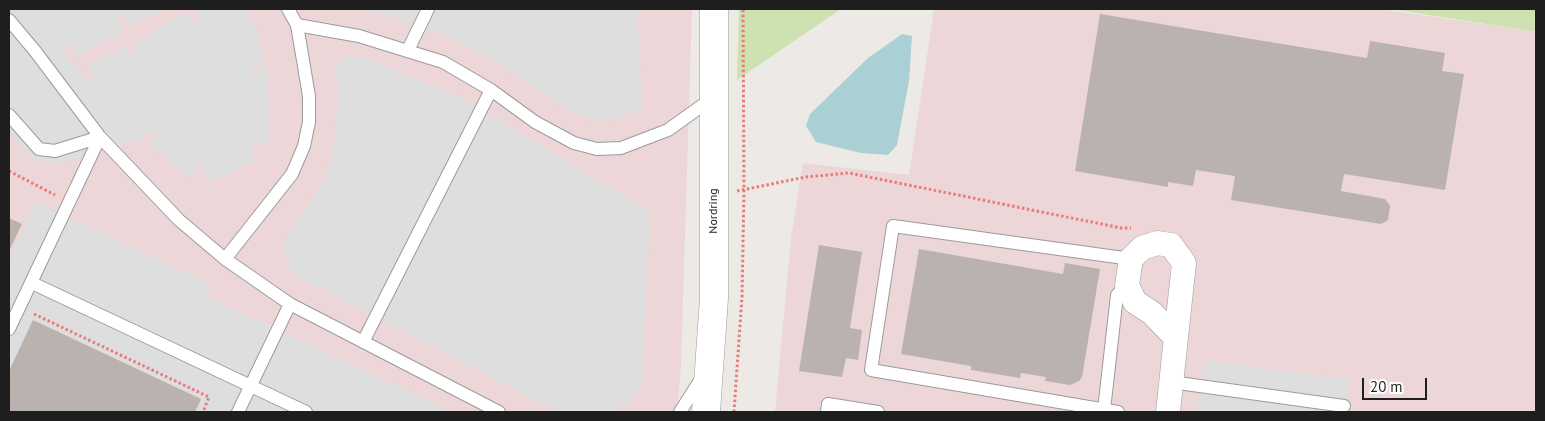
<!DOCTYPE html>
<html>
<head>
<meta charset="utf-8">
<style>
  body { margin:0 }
  #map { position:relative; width:1545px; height:421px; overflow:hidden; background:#edeae5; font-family:"PT Sans",sans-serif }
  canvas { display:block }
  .frame { position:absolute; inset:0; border:10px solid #1e1e1e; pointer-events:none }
  .scale { position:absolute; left:1362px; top:378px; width:65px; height:22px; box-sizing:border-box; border:2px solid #1e1e1e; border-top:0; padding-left:6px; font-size:15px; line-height:18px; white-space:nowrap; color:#1e1e1e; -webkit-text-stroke:4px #fff; paint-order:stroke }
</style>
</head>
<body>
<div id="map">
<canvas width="1545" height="421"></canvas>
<div class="frame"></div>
<div class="scale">20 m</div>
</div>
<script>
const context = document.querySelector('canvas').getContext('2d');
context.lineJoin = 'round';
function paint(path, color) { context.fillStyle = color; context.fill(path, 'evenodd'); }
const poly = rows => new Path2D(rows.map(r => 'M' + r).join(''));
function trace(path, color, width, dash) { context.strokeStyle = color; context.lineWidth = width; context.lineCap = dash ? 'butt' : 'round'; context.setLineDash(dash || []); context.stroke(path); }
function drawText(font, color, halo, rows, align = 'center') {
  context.font = font + ' "PT Sans",sans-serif'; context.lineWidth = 5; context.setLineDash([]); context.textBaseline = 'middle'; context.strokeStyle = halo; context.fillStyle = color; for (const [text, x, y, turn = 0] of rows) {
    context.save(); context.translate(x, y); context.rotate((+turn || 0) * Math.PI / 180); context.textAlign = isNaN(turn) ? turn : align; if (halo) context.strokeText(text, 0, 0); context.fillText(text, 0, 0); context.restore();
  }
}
const commercial = poly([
  [9,9,692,9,681,366,677,412,9,412],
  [934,9,1380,9,1536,32,1536,412,775,412,791,238,803,163,909,175]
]);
const grass = poly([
  [739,9,841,9,737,80],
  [1391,9,1536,9,1536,32]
]);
const parking = poly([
  [9,9,164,9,129,27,123,14,116,20,123,32,78,56,67,42,63,49,87,81,93,78,87,66,126,46,132,59,138,55,133,44,185,12,193,24,199,21,194,9,243,9,253,20,265,64,250,67,251,71,267,69,270,144,253,144,250,148,256,160,209,183,201,168,196,168,189,178,148,143,159,134,154,132,140,139,56,163,40,162,27,153,9,130],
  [366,9,637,9,642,109,609,120,594,121,572,112,484,55,442,34],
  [345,56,365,58,465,99,650,212,642,378,636,393,625,405,613,412,564,412,541,403,295,275,286,261,284,244,323,181,334,152,338,92,335,65],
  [36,202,213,285,207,297,452,412,195,412,201,399,33,320,9,371,9,261],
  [1204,360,1350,380,1346,412,1197,412]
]);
const water = poly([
  [902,34,912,36,909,81,897,145,888,155,861,153,816,142,806,126,810,114,868,58]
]);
const building = poly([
  [1100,14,1367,58,1370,41,1445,53,1442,71,1464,74,1445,190,1344,174,1341,191,1385,199,1390,206,1388,220,1381,224,1231,200,1235,176,1196,170,1193,186,1168,182,1168,187,1075,171],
  [9,218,22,224,9,251],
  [819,245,862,252,850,328,862,330,858,360,846,358,842,377,799,371],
  [919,249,1063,274,1065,263,1100,269,1082,377,1079,381,1070,385,1045,381,1046,377,1021,373,1020,378,971,370,971,366,901,354],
  [33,320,201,399,195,412,9,412,9,371]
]);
const path = poly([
  [9,171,55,195],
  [737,191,806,177,849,173,1121,228,1131,228],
  [34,314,209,397,203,412],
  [734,412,742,297,744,190,743,9]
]);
const service = poly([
  [9,20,35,51,100,137,179,220,225,259,290,304,499,412],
  [297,25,359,36,443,62,491,90,535,122,574,143,597,149,621,148,668,130,714,97],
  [408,50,428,9],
  [9,115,39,149,55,151,100,137],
  [225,259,292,174,304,146,309,122,309,96,297,25,288,9],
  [32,283,306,412],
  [9,329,100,137],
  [363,342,491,90],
  [1171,382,1344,406],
  [1104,410,1117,295,1127,285],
  [238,412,290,304],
  [680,412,701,379],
  [827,412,828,404,878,412],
  [1118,412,871,370,893,226,1131,259]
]);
const minor = poly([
  [1168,412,1184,263,1171,245,1157,243,1142,248,1131,259,1127,285,1135,302,1152,313,1175,337]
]);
const tertiary = poly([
  [706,412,714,298,714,9]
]);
const streetNames = [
  ["Nordring",714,211,-90]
];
paint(commercial, '#ecd6d7');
paint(grass, '#cee2b1');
paint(parking, '#dedede');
paint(water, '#aad0d6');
paint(building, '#bab2ae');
trace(service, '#9b9b9b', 14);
trace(minor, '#9b9b9b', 25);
trace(tertiary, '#9b9b9b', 29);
trace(path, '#e97b7a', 3, [2.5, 2.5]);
trace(service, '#fff', 12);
trace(minor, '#fff', 24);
trace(tertiary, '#fff', 28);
drawText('12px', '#1e1e1e', '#fff', streetNames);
</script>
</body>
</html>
